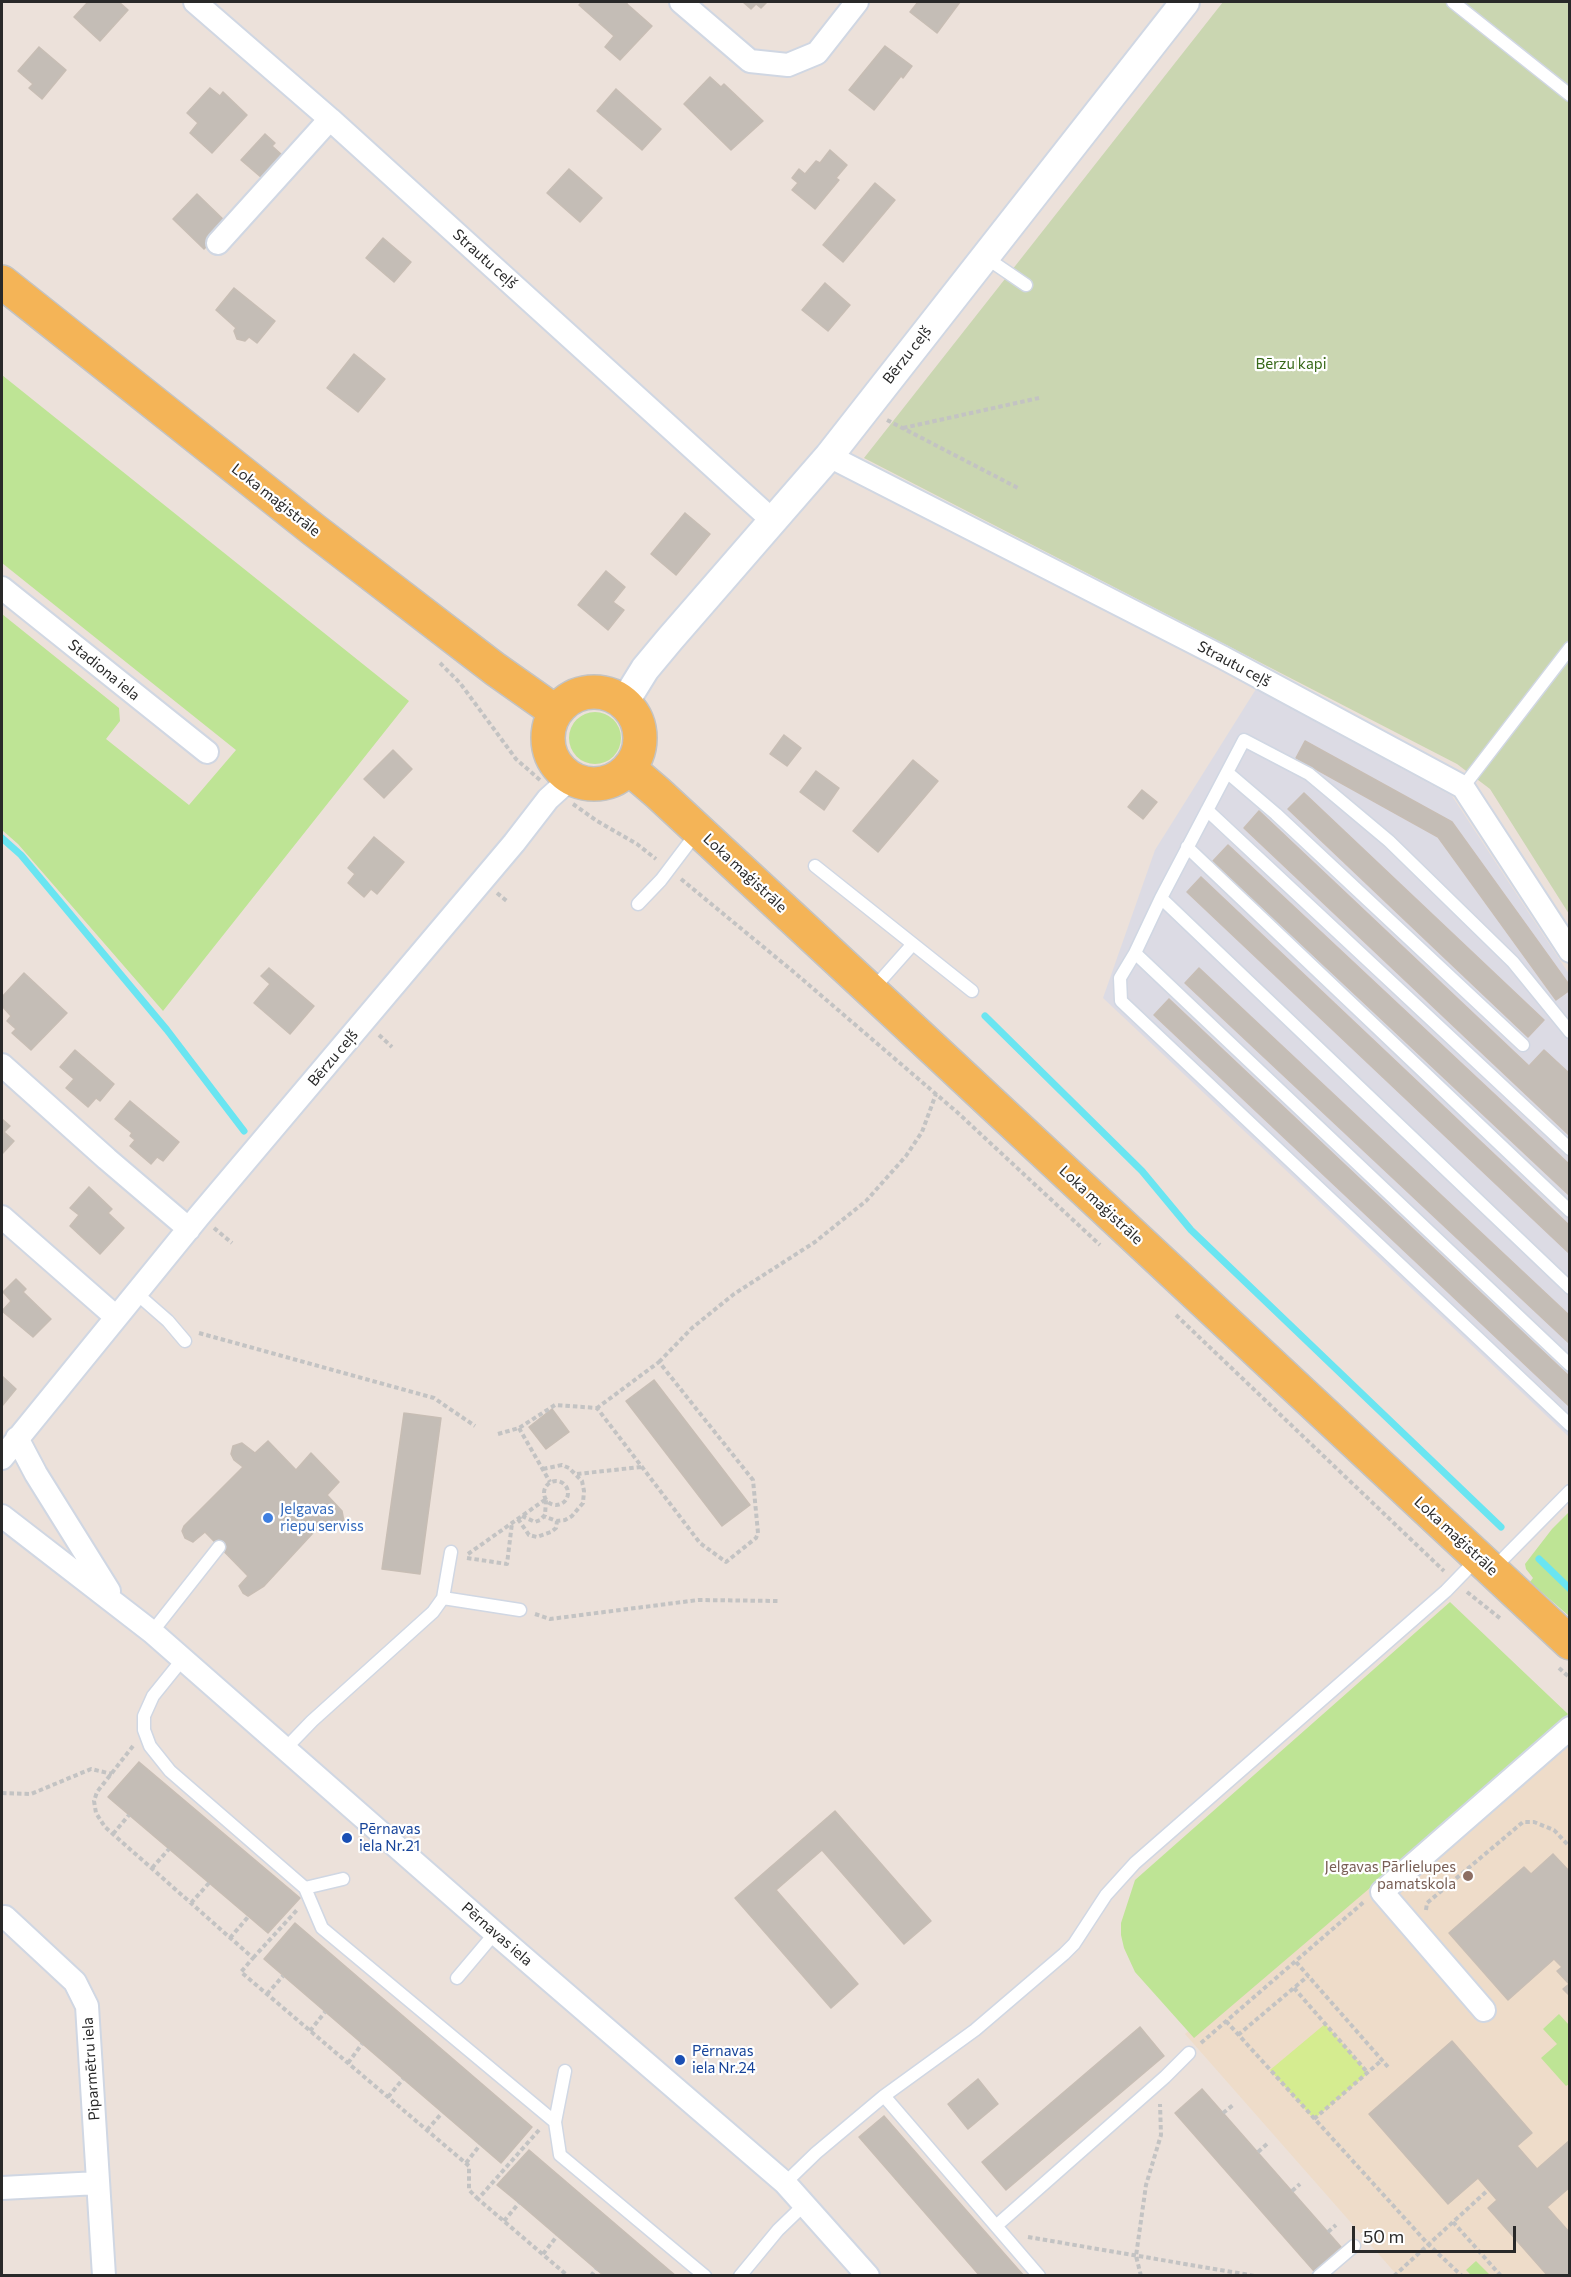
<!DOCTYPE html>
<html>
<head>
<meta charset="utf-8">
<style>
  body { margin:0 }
  #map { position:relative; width:1571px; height:2277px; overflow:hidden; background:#ece1da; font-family:Commissioner,sans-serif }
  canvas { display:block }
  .frame { position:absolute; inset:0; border:3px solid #292929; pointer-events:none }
  .scale { position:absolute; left:1352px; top:2226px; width:164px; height:27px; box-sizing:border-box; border:3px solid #292929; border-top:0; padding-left:8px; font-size:18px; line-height:21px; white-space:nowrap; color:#292929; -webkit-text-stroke:4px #fff; paint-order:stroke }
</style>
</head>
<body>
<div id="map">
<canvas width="1571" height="2277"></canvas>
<div class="frame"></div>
<div class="scale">50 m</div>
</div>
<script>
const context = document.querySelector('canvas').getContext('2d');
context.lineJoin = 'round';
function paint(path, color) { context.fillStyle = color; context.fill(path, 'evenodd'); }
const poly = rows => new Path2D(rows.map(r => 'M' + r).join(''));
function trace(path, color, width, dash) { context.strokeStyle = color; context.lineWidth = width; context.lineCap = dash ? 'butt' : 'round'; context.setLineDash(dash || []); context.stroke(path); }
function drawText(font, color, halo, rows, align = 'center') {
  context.font = font + ' Commissioner,sans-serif'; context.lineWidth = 4.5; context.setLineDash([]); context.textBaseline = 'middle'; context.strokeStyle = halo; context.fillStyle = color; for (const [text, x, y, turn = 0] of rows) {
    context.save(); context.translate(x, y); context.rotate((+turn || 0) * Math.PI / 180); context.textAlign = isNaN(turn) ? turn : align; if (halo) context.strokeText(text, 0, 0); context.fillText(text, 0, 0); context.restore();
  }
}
const industrial = poly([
  [1256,689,1452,796,1569,974,1569,1437,1103,998,1155,850]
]);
const education = poly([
  [1559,1709,1569,1719,1569,2275,1397,2275,1185,2034]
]);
const green = poly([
  [2,375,409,701,163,1011,18,844,2,830,2,614,119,708,120,721,106,739,189,805,236,750,2,563],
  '569 738a26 26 0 1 1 52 0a26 26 0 1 1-52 0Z',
  [1569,1512,1569,1616,1530,1582,1533,1578,1526,1569,1525,1564,1552,1529],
  [1450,1602,1568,1714,1540,1743,1194,2038,1135,1972,1124,1948,1121,1935,1121,1923,1135,1880],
  [1559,2014,1569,2025,1569,2084,1566,2086,1541,2058,1557,2044,1543,2029],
  [1476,2261,1490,2275,1471,2275,1466,2270]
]);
const cemetery = poly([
  [1223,2,1569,2,1569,914,1490,789,1457,764,864,458]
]);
const pitch = poly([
  [1325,2024,1368,2073,1314,2119,1270,2070]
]);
const stream = poly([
  [2,838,21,855,167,1030,244,1131],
  [985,1016,1142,1171,1191,1230,1501,1527],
  [1539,1559,1570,1589]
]);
const building = poly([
  [88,2,119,2,128,10,100,41,74,17,88,2],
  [582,2,627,2,627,4,652,26,620,60,605,47,614,36,579,5,582,2],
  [743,2,767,2,761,8,756,4,751,9,743,2],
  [918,2,960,2,937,33,910,12,918,2],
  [885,46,912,66,903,78,901,76,874,110,849,90,885,46],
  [39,47,66,70,42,99,29,88,33,84,18,71,39,47],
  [710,77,721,87,724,84,763,121,731,150,684,104,710,77],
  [210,88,220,96,223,92,247,115,212,153,190,133,198,123,187,113,210,88],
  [616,89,661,129,642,150,597,111,616,89],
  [265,134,275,143,272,146,282,155,262,178,241,160,265,134],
  [830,150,847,165,836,178,839,180,815,209,792,190,798,183,792,178,799,169,805,174,816,161,820,163,830,150],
  [569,169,602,198,580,222,547,193,569,169],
  [875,183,895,200,843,262,823,245,875,183],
  [197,194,228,224,204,249,173,219,197,194],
  [383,238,411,262,394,282,366,258,383,238],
  [825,283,850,305,828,331,802,310,825,283],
  [234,288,275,321,257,343,249,337,245,341,237,339,234,331,236,328,216,310,234,288],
  [354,354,385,379,358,412,327,388,354,354],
  [685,513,710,534,676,575,651,554,685,513],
  [606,571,625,587,613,602,624,610,608,630,578,605,606,571],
  [784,735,801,748,787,766,770,754,784,735],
  [1305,741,1452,822,1570,986,1570,990,1556,1000,1438,837,1296,758,1305,741],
  [393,750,412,769,384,798,364,779,393,750],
  [913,760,938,781,878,852,853,831,913,760],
  [816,771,839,788,824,810,800,792,816,771],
  [1142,790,1157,802,1143,819,1128,807,1142,790],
  [1304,793,1544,1020,1528,1037,1288,809,1304,793],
  [1259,811,1529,1066,1544,1050,1570,1074,1570,1136,1244,828,1259,811],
  [374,837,404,862,377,894,371,889,364,897,348,883,355,874,348,868,374,837],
  [1228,845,1570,1165,1570,1196,1213,861,1228,845],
  [1201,877,1570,1226,1570,1254,1187,892,1201,877],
  [269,968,314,1006,290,1034,254,1003,270,984,261,976,269,968],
  [1199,968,1570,1316,1570,1344,1185,983,1199,968],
  [24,973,67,1013,31,1050,12,1033,16,1029,7,1021,11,1016,2,1006,2,997,24,973],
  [1169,999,1570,1377,1570,1407,1154,1015,1169,999],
  [75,1050,114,1084,100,1101,96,1098,88,1107,66,1088,74,1079,60,1067,75,1050],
  [130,1101,179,1142,163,1161,157,1157,151,1164,130,1146,135,1140,130,1136,132,1133,115,1119,130,1101],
  [2,1119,10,1126,4,1132,14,1141,2,1154,2,1119],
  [89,1187,112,1209,108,1213,124,1228,100,1254,70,1226,79,1215,70,1208,89,1187],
  [16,1279,26,1289,23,1292,51,1319,33,1337,2,1311,11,1301,3,1292,16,1279],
  [2,1376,16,1389,2,1406,2,1376],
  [654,1380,750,1505,722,1526,626,1401,654,1380],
  [552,1409,569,1432,546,1449,529,1427,552,1409],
  [404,1413,441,1418,420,1574,382,1569,404,1413],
  [268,1441,296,1470,311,1453,339,1482,327,1495,342,1511,344,1522,336,1527,331,1527,324,1521,264,1586,248,1596,243,1593,239,1586,248,1576,205,1532,193,1542,185,1538,182,1531,184,1526,243,1467,234,1460,231,1454,233,1446,242,1443,255,1453,268,1441],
  [139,1762,300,1898,268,1933,108,1797,139,1762],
  [835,1811,931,1921,904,1944,822,1850,776,1890,858,1984,831,2008,735,1898,835,1811],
  [1553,1854,1570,1872,1570,1996,1563,1989,1569,1984,1557,1971,1562,1967,1554,1959,1508,2000,1449,1933,1524,1867,1531,1874,1553,1854],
  [295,1923,532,2127,501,2163,264,1959,295,1923],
  [1140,2027,1164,2056,1006,2190,982,2162,1140,2027],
  [1452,2041,1532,2133,1517,2146,1537,2169,1570,2140,1570,2187,1547,2207,1570,2233,1570,2276,1548,2276,1488,2208,1497,2200,1478,2178,1448,2204,1369,2114,1452,2041],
  [978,2079,998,2104,968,2129,948,2104,978,2079],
  [1202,2089,1341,2247,1314,2271,1175,2113,1202,2089],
  [884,2116,965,2209,1024,2276,980,2276,859,2137,884,2116],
  [529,2150,676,2276,604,2276,519,2203,497,2185,529,2150]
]);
const path = poly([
  [887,420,1020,489],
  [903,428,1039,398],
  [440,663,460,683,516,759,540,780],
  [573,804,597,821,637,844,656,859],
  [681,879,795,973,958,1113,1100,1245],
  [497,893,508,902],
  [379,1035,392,1047],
  [214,1228,232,1243],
  [1176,1315,1444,1571],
  [199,1333,434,1398,475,1426],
  [659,1362,692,1328,734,1294,815,1242,866,1201,906,1156,922,1132,936,1094],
  [519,1428,550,1482],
  [498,1434,519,1428,555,1405,597,1408,700,1543,726,1562,756,1538,758,1533,753,1480,659,1362,597,1408],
  [543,1469,562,1465,569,1468,582,1481,584,1491,583,1503,572,1516,565,1520,557,1521,543,1516],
  [577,1474,641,1467],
  '544 1493a12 12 0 1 1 24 0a12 12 0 1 1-24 0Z',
  [522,1516,535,1522,540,1520,545,1515,546,1500],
  [518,1519,529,1535,537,1537,551,1532,556,1528,557,1521],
  [468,1554,546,1499],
  [467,1558,507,1564,512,1523],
  [1467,1592,1501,1619],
  [535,1614,550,1619,698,1600,780,1601],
  [1559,1668,1570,1678],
  [133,1746,97,1792,94,1801,96,1813,105,1827,253,1958,241,1972,469,2166,469,2190,478,2199],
  [2,1793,31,1794,91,1769,112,1774],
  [113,1834,129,1815],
  [152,1868,169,1849],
  [191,1903,209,1883],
  [1426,1910,1427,1903,1523,1822,1534,1822,1554,1830,1570,1847],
  [230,1938,248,1917],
  [253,1958,297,1910],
  [1296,1962,1388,2067],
  [1294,1988,1368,2073],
  [267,1994,283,1976],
  [1226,2021,1428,2244,1462,2276],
  [310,2031,325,2012],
  [1238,2035,1308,1976],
  [1201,2043,1365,1901],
  [348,2063,362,2044],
  [388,2097,403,2079],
  [1223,2113,1233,2105],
  [1314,2119,1382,2060],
  [427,2130,442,2113],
  [539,2130,478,2199,568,2276],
  [1258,2152,1267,2144],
  [466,2163,480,2145],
  [1292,2191,1300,2184],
  [504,2221,519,2203],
  [1453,2222,1501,2276],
  [1328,2232,1336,2225],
  [1028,2237,1255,2276],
  [543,2254,557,2236],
  [591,2276,596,2269],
  [1141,2276,1136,2256,1146,2185,1161,2135,1160,2104],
  [1394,2276,1488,2190]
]);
const service = poly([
  [1453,2,1570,95],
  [985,257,1026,285],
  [1228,773,1276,814,1523,1045],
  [1463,787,1570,648],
  [1207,810,1570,1149],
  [1187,847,1570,1211],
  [815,866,972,991],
  [1161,898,1570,1288],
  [638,904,661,880,698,831],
  [1135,953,1570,1365],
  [873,989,912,945],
  [1570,1032,1513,962,1389,841,1309,774,1244,740,1161,898,1135,953,1120,978,1121,1001,1570,1425],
  [136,1293,168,1321,185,1341],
  [1493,1569,1570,1491],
  [443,1598,520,1610],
  [152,1632,219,1547],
  [182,1660,153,1696,144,1716,144,1730,150,1746,170,1771,305,1888,322,1928,555,2122,560,2155,705,2276],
  [286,1748,312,1721,433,1612,443,1598,451,1552],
  [305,1888,343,1879],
  [457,1978,495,1933],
  [884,2096,996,2226,1165,2077,1189,2053],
  [555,2122,565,2071],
  [785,2183,816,2153,884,2096,975,2030,1064,1954,1074,1944,1106,1895,1135,1863,1446,1591,1478,1558],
  [996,2226,1039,2276],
  [740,2276,778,2230,805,2204],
  [1319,2276,1354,2246]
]);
const minor = poly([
  [195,2,330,119,772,520],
  [681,2,750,61,788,65,817,53,857,2],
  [218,243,330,119],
  [829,456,1222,657,1463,787,1570,951],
  [2,588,207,752],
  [2,1065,107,1159,189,1229],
  [2,1217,116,1317],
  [17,1438,36,1474,109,1591],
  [2,1458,199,1216,514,843,548,799,570,779],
  [2,1516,152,1632,495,1933,785,2183,868,2276],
  [5,1917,75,1982,87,2006,104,2276],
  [1484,2010,1382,1892,1570,1728],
  [2,2188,98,2183]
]);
const tertiary = poly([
  [624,703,645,669,670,639,829,456,1185,2]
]);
const primary = poly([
  [2,282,314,530,495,669,556,712],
  '548 738a46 46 0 1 1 92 0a46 46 0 1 1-92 0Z',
  [630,769,658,793,881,1000,1570,1643]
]);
const markers = [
  [268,1518,6,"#3f7fe0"],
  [347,1838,6,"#1a4fb4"],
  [1468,1876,6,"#8d6e63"],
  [680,2060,6,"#1a4fb4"]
];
const streetNames = [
  ["Strautu ceļš",485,259,42],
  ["Bērzu ceļš",907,355,-52],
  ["Loka maģistrāle",276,500,38],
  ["Strautu ceļš",1234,664,28],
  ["Stadiona iela",104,670,39],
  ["Loka maģistrāle",745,873,43],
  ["Bērzu ceļš",333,1058,-50],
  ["Loka maģistrāle",1101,1205,43],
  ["Loka maģistrāle",1456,1536,43],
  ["Pērnavas iela",497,1934,41],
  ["Piparmētru iela",91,2069,-94]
];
const parkNames = [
  ["Bērzu kapi",1291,364]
];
const shopNames = [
  ["Jelgavas",280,1509],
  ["riepu serviss",280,1526]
];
const transitNames = [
  ["Pērnavas",359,1829],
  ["iela Nr.21",359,1846],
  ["Pērnavas",692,2051],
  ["iela Nr.24",692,2068]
];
const educationNames = [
  ["Jelgavas Pārlielupes",1456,1867],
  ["pamatskola",1456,1884]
];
paint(industrial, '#dcdbe4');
paint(education, '#eedcc9');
paint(green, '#bee495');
paint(cemetery, '#cad6b1');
paint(pitch, '#d5ec90');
trace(stream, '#6ae5f1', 7);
paint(building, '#c4bdb6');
trace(building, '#c7bdb4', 1.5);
trace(service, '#d0d7e3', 15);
trace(minor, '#d0d7e3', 26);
trace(tertiary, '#d0d7e3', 32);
trace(primary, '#c3c3c3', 36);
trace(path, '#c3c3c3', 4, [4.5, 3]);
trace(service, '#fff', 12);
trace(minor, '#fff', 22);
trace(tertiary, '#fff', 28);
trace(primary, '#f4b457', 33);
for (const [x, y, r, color] of markers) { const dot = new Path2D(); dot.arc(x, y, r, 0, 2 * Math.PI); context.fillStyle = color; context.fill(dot); trace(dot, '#fff', 2); }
drawText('15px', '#292929', '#fff', streetNames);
drawText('15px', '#366818', '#fff', parkNames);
drawText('15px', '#366cbe', '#fff', shopNames, 'left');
drawText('15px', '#164399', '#fff', transitNames, 'left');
drawText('15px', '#785e54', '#fff', educationNames, 'right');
</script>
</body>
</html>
